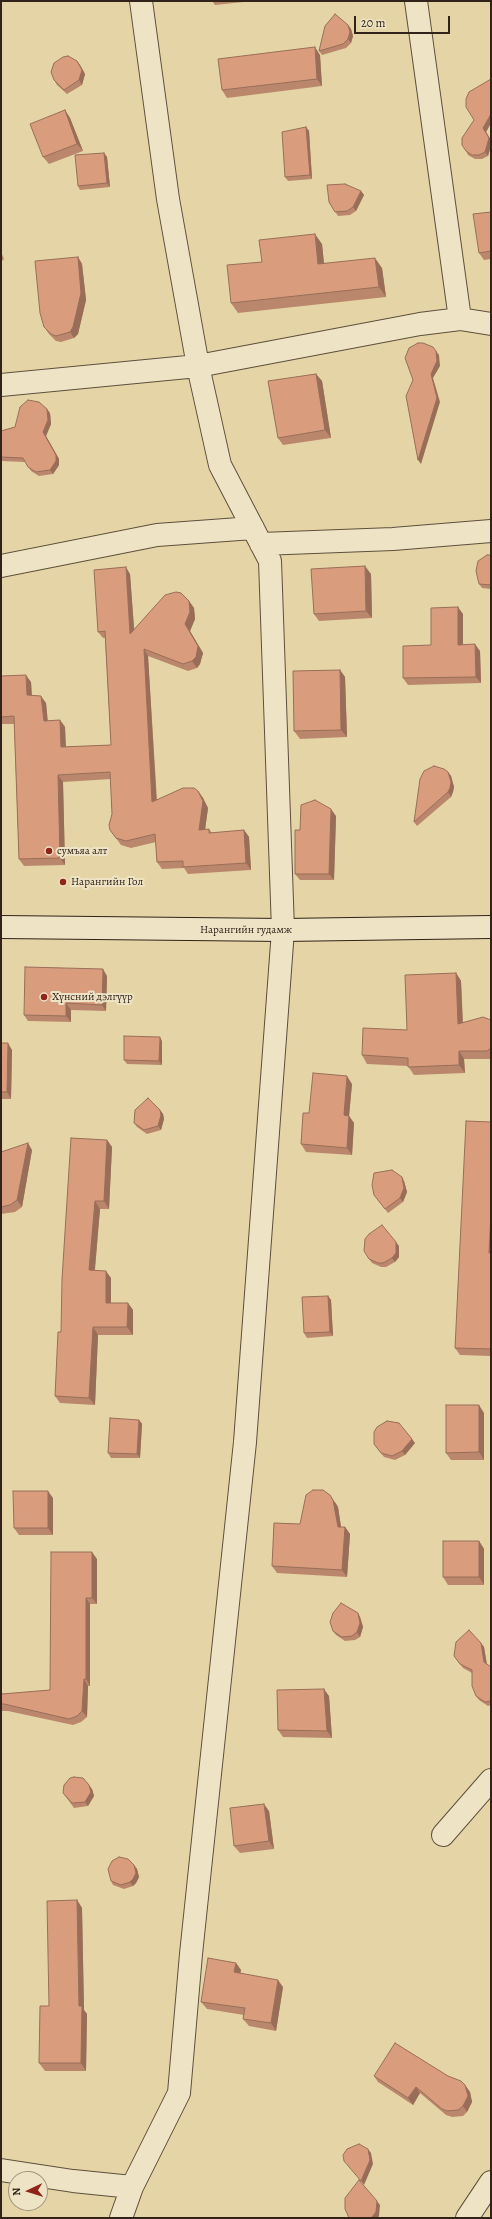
<!DOCTYPE html>
<html>
<head>
<meta charset="utf-8">
<style>
  body { margin:0 }
  #map { position:relative; width:492px; height:2219px; overflow:hidden; background:#e5d5a6; font-family:Alegreya,serif }
  canvas { display:block }
  .frame { position:absolute; inset:0; border:2px solid #31221a; pointer-events:none }
  .north { position:absolute; left:8px; top:2171px; width:40px; height:40px; box-sizing:border-box; background:#eee4c5; border:1px solid #a29681; border-radius:50%; rotate:266deg; font-size:11px; font-weight:700; line-height:16px; text-align:center; color:#31221a }
  .north::after { content:''; display:block; margin:auto; width:14px; height:18px; background:#8f2418; clip-path:polygon(50% 0,100% 100%,50% 72%,0 100%) }
  .scale { position:absolute; left:354px; top:16px; width:96px; height:18px; box-sizing:border-box; border:2px solid #31221a; border-top:0; padding-left:5px; font-size:12px; line-height:14px; white-space:nowrap; color:#31221a; -webkit-text-stroke:3px #eee4c5; paint-order:stroke }
</style>
</head>
<body>
<div id="map">
<canvas width="492" height="2219"></canvas>
<div class="frame"></div>
<div class="north">N</div>
<div class="scale">20 m</div>
</div>
<script>
const context = document.querySelector('canvas').getContext('2d');
context.lineJoin = 'round';
const poly = rows => new Path2D(rows.map(r => 'M' + r).join(''));
function trace(path, color, width, dash) { context.strokeStyle = color; context.lineWidth = width; context.lineCap = dash ? 'butt' : 'round'; context.setLineDash(dash || []); context.stroke(path); }
function paint(path, color) { context.fillStyle = color; context.fill(path, 'evenodd'); }
function drawText(font, color, halo, rows, align = 'center') {
  context.font = font + ' Alegreya,serif'; context.lineWidth = 4; context.setLineDash([]); context.textBaseline = 'middle'; context.strokeStyle = halo; context.fillStyle = color; for (const [text, x, y, turn = 0] of rows) {
    context.save(); context.translate(x, y); context.rotate((+turn || 0) * Math.PI / 180); context.textAlign = isNaN(turn) ? turn : align; if (halo) context.strokeText(text, 0, 0); context.fillText(text, 0, 0); context.restore();
  }
}
const minor = poly([
  [416,1,460,319],
  [1,385,198,366,420,324,460,319,491,324],
  [261,544,393,539,491,531],
  [1,566,157,535,253,528],
  [443,1835,491,1780],
  [1,2170,73,2181,132,2187],
  [121,2218,132,2187,179,2093,191,1954,245,1442,283,930,270,561,220,465,198,366,168,199,141,1],
  [467,2218,491,2182]
]);
const secondary = poly([
  [1,927,283,930,491,927]
]);
const wall = poly([
  [212,1,253,1,215,5],
  [348,25,351,29,353,36,351,43,346,48,322,55,319,51],
  [320,55,322,86,227,98,222,90],
  [80,65,85,74,82,85,67,94,57,85,54,80],
  [491,79,491,123,486,132,491,140,491,146,488,156,482,159,475,159,468,155,466,151,474,120],
  [65,110,70,118,83,151,49,164,43,157],
  [306,127,309,131,312,179,288,181,285,177],
  [104,153,107,157,110,187,80,190,78,186],
  [361,191,364,195,356,211,350,215,338,216,329,202],
  [491,212,491,259,484,260,479,253],
  [322,244,324,263,382,268,386,297,238,313,231,303,262,262],
  [1,252,4,259,1,262],
  [78,257,82,264,86,300,78,334,74,338,61,342,56,341,49,334,44,327],
  [316,374,322,381,331,438,283,445,278,438],
  [50,413,51,424,46,436,59,459,59,465,53,474,39,476,31,471,25,462,1,461,1,431,15,427],
  [491,555,491,589,482,588,479,584],
  [130,574,134,629,189,601,194,608,195,619,190,631,203,653,200,664,197,668,188,671,148,656,157,800,198,791,203,798,208,808,205,830,209,829,212,833,244,830,249,837,251,870,188,874,184,868,162,869,157,862,156,842,131,848,121,845,110,830,112,814,111,779,63,782,65,865,24,866,19,859,14,724,1,724,1,676,31,682,32,695,46,703,48,721,60,720,65,727,66,747,111,745,105,638,103,638,98,632],
  [371,574,372,618,319,621,314,614],
  [463,614,463,645,480,651,481,683,408,685,403,678,431,645],
  [340,670,345,677,347,737,300,739,294,731],
  [448,772,451,776,454,787,453,792,451,797,417,826,414,822],
  [336,816,334,880,300,880,295,874,300,830],
  [456,973,461,981,463,1022,491,1020,491,1059,464,1059,465,1073,414,1075,408,1066,367,1064,362,1055,407,1030],
  [107,976,106,1011,71,1010,71,1022,28,1021,24,1015],
  [162,1041,162,1065,127,1064,124,1060],
  [1,1043,12,1050,11,1099,1,1099],
  [352,1084,349,1116,354,1123,352,1155,306,1152,301,1144,309,1113],
  [160,1110,163,1114,164,1119,161,1130,147,1134,137,1127,134,1123],
  [491,1122,491,1356,460,1355,455,1348],
  [107,1140,112,1147,109,1209,100,1209,95,1270,111,1278,111,1303,128,1303,133,1310,133,1335,98,1335,95,1405,60,1403,55,1396,61,1332],
  [32,1150,22,1207,15,1212,1,1214,1,1152],
  [404,1181,407,1192,403,1202,388,1213,377,1199],
  [399,1246,399,1257,395,1262,386,1267,381,1267,372,1263,369,1259],
  [328,1296,331,1300,333,1336,307,1338,304,1333],
  [484,1413,484,1460,451,1460,446,1453],
  [139,1420,142,1424,140,1458,111,1458,108,1453],
  [415,1443,405,1455,395,1460,384,1457,374,1444],
  [53,1498,53,1535,19,1535,14,1528],
  [335,1502,338,1507,341,1527,345,1527,350,1534,347,1577,277,1573,272,1566,300,1524],
  [479,1541,484,1549,484,1585,448,1585,443,1577],
  [97,1559,97,1604,90,1604,90,1686,88,1686,87,1717,81,1722,73,1725,8,1711,1,1711,1,1691,3,1694,50,1690],
  [358,1613,360,1617,363,1627,360,1637,355,1640,345,1641,336,1635,333,1631],
  [481,1643,484,1647,487,1664,491,1667,491,1705,488,1706,479,1700,476,1696,472,1673,463,1668,454,1656],
  [329,1696,332,1738,283,1737,278,1730],
  [92,1789,94,1796,88,1806,74,1808,63,1793],
  [269,1811,274,1849,240,1853,234,1846],
  [134,1865,137,1869,139,1877,136,1883,133,1886,124,1889,113,1885,111,1881],
  [77,1900,82,1908,84,2010,87,2014,86,2071,45,2071,39,2063,49,2006],
  [236,1963,241,1970,240,1973,283,1987,276,2031,249,2026,243,2019,244,2015,207,2009,201,2002],
  [374,2076,448,2076,465,2085,470,2092,472,2102,467,2112,463,2116,452,2117,446,2115,420,2093,413,2105,378,2082]
]);
const shadedWall = poly([
  [348,25,351,29,353,36,351,43,348,39],
  [315,47,320,55,322,86,317,79],
  [77,61,80,65,85,74,82,85,79,80],
  [65,110,70,118,83,151,77,144],
  [491,114,491,123,486,132,491,140,491,146,488,156,485,152,483,128],
  [306,127,309,131,312,179,310,175],
  [104,153,107,157,110,187,107,183],
  [361,191,364,195,356,211,353,207],
  [315,234,322,244,325,274,318,264],
  [78,257,82,264,86,300,78,334,74,338,70,332],
  [375,258,382,268,386,297,379,287],
  [436,351,439,355,440,366,433,378,440,402,421,464,418,460,431,374],
  [316,374,322,381,331,438,325,430],
  [47,409,50,413,51,424,46,436,59,459,59,465,53,474,50,470,43,432],
  [365,566,371,574,372,618,366,611],
  [126,567,130,574,135,641,130,634],
  [189,601,194,608,195,619,190,631,203,653,200,664,197,668,192,661,185,624],
  [458,607,463,614,463,651,458,645],
  [475,644,480,651,481,683,476,677],
  [144,649,148,656,157,809,152,802],
  [340,670,345,677,347,737,341,730],
  [26,675,31,682,32,702,27,695],
  [41,696,46,703,48,728,44,721],
  [60,720,65,727,66,754,61,747],
  [448,772,451,776,454,787,453,792,451,797,448,792],
  [58,775,63,782,65,865,60,858],
  [198,791,203,798,208,808,204,837,199,830],
  [331,809,336,816,334,880,329,874],
  [244,830,249,837,251,870,246,863],
  [103,969,107,976,106,1011,102,1005],
  [456,973,461,981,463,1032,458,1024],
  [66,1003,71,1010,71,1022,66,1016],
  [160,1037,162,1041,162,1065,159,1061],
  [8,1043,12,1050,11,1099,7,1092],
  [459,1051,464,1059,465,1073,459,1065],
  [347,1076,352,1084,349,1116,354,1123,352,1155,347,1148,344,1115],
  [160,1110,163,1114,164,1119,161,1130,158,1126],
  [107,1140,112,1147,109,1209,104,1201],
  [28,1143,32,1150,22,1207,17,1200],
  [402,1177,404,1181,407,1192,403,1202,400,1198],
  [95,1201,100,1209,94,1278,89,1270],
  [491,1212,491,1256,489,1253],
  [396,1242,399,1246,399,1257,395,1262,392,1258],
  [106,1271,111,1278,111,1310,106,1303],
  [328,1296,331,1300,333,1336,330,1332],
  [128,1303,133,1310,133,1335,127,1327],
  [93,1327,98,1335,95,1405,89,1398],
  [479,1405,484,1413,484,1460,479,1452],
  [139,1420,142,1424,140,1458,137,1454],
  [412,1439,415,1443,405,1455,402,1451],
  [48,1491,53,1498,53,1535,48,1528],
  [330,1495,338,1507,342,1533,338,1527],
  [345,1527,350,1534,347,1577,342,1570],
  [479,1541,484,1549,484,1585,479,1577],
  [92,1552,97,1559,97,1604,92,1598],
  [86,1598,90,1604,90,1686,86,1679],
  [358,1613,360,1617,363,1627,360,1637,357,1632],
  [481,1643,484,1647,487,1666,484,1662],
  [84,1679,88,1686,87,1717,82,1711],
  [324,1689,329,1696,332,1738,327,1731],
  [89,1785,92,1789,94,1796,88,1806,85,1802],
  [264,1804,269,1811,274,1849,269,1841],
  [134,1865,137,1869,139,1877,136,1883,133,1886,130,1882],
  [77,1900,82,1908,84,2010,87,2014,86,2071,81,2063,79,2006],
  [236,1963,241,1970,239,1980,234,1972],
  [278,1980,283,1987,276,2031,271,2023],
  [465,2085,470,2092,472,2102,467,2112,463,2106],
  [416,2087,420,2093,413,2105,408,2098],
  [368,2149,371,2153,373,2164,364,2185,361,2181],
  [377,2201,380,2205,379,2216,378,2218,373,2218,372,2217]
]);
const building = poly([
  [335,14,348,25,350,32,348,39,343,44,319,51,325,26,335,14],
  [315,47,317,79,222,90,218,59,315,47],
  [68,56,77,61,82,70,79,80,64,90,54,80,51,72,54,63,63,57,68,56],
  [491,79,491,114,483,128,489,138,485,152,479,155,472,155,466,151,462,145,462,138,474,120,466,107,466,99,469,92,491,79],
  [65,110,77,144,43,157,30,124,65,110],
  [306,127,310,175,285,177,282,132,306,127],
  [104,153,107,183,78,186,75,155,104,153],
  [345,184,361,191,353,207,347,211,335,212,329,202,327,185,345,184],
  [491,212,491,251,479,253,473,214,491,212],
  [315,234,318,264,375,258,379,287,231,303,227,265,262,262,259,240,315,234],
  [78,257,81,293,73,327,70,332,56,336,51,334,44,327,40,313,35,261,78,257],
  [418,343,423,343,433,347,436,351,437,361,431,374,437,398,418,460,406,396,413,380,405,358,409,348,418,343],
  [316,374,325,430,278,438,268,381,316,374],
  [28,400,39,402,47,409,48,420,43,432,56,455,56,461,50,470,36,472,28,467,23,458,1,457,1,431,15,427,20,407,28,400],
  [487,555,491,555,491,585,479,584,476,571,478,561,487,555],
  [365,566,366,611,314,614,311,569,365,566],
  [126,567,130,634,165,595,176,592,181,593,189,601,190,612,185,624,198,646,196,657,192,661,183,664,144,649,152,802,183,788,194,788,198,791,203,801,199,830,209,829,209,833,244,830,246,863,183,867,183,861,157,862,155,834,126,841,116,838,110,830,109,825,112,814,110,772,58,775,60,858,19,859,14,716,1,717,1,676,26,675,27,695,41,696,44,721,60,720,61,747,111,745,105,631,98,632,94,570,126,567],
  [458,607,458,645,475,644,476,677,403,678,403,646,431,645,431,608,458,607],
  [340,670,341,730,294,731,293,671,340,670],
  [434,766,444,769,448,772,451,782,450,788,448,792,414,822,420,779,424,771,434,766],
  [315,800,331,809,329,874,295,874,295,830,300,830,301,805,315,800],
  [25,967,103,969,102,1005,66,1003,66,1016,24,1015,25,967],
  [456,973,458,1024,483,1017,491,1020,491,1048,487,1051,459,1051,459,1065,408,1067,408,1058,362,1055,363,1028,407,1030,405,975,456,973],
  [124,1036,160,1037,159,1061,124,1060,124,1036],
  [1,1043,8,1043,7,1092,1,1092,1,1043],
  [313,1073,347,1076,344,1115,349,1116,347,1148,301,1144,303,1113,309,1113,313,1073],
  [148,1098,160,1110,161,1115,158,1126,144,1130,134,1123,135,1110,148,1098],
  [466,1121,491,1122,491,1212,489,1253,491,1253,491,1349,455,1348,466,1121],
  [71,1138,107,1140,104,1201,95,1201,89,1270,106,1271,106,1303,128,1303,127,1327,93,1327,89,1398,55,1396,58,1332,61,1332,62,1279,71,1138],
  [28,1143,17,1200,10,1205,1,1207,1,1152,28,1143],
  [392,1170,402,1177,404,1188,400,1198,385,1209,374,1195,372,1185,374,1173,392,1170],
  [382,1225,396,1242,396,1253,392,1258,383,1263,378,1263,369,1259,364,1251,365,1239,369,1234,382,1225],
  [328,1296,330,1332,304,1333,302,1297,328,1296],
  [446,1405,479,1405,479,1452,446,1453,446,1405],
  [110,1418,139,1420,137,1454,108,1453,110,1418],
  [387,1421,399,1423,412,1439,402,1451,392,1456,381,1453,374,1444,374,1432,377,1427,387,1421],
  [313,1490,323,1490,330,1495,333,1500,338,1527,345,1527,342,1570,272,1566,274,1523,300,1524,306,1495,313,1490],
  [13,1491,48,1491,48,1528,14,1528,13,1491],
  [443,1541,479,1541,479,1577,443,1577,443,1541],
  [51,1552,92,1552,92,1598,86,1598,86,1679,84,1679,82,1711,77,1716,69,1719,4,1704,1,1704,1,1692,2,1694,50,1690,51,1552],
  [341,1603,358,1613,360,1623,357,1632,352,1636,342,1637,333,1631,330,1622,333,1613,341,1603],
  [469,1630,481,1643,484,1662,491,1667,491,1701,485,1702,476,1696,472,1686,472,1670,460,1664,454,1656,456,1642,469,1630],
  [324,1689,327,1731,278,1730,277,1690,324,1689],
  [74,1777,83,1778,89,1785,91,1792,85,1802,72,1803,63,1793,64,1785,70,1778,74,1777],
  [264,1804,269,1841,234,1846,230,1808,264,1804],
  [119,1857,128,1859,134,1865,136,1873,133,1879,130,1882,121,1885,111,1881,108,1869,112,1861,119,1857],
  [77,1900,79,2006,82,2006,81,2063,39,2063,40,2006,49,2006,47,1901,77,1900],
  [208,1958,236,1963,234,1972,278,1980,271,2023,243,2019,245,2008,201,2002,208,1958],
  [395,2043,448,2076,461,2081,465,2085,468,2096,463,2106,458,2110,447,2111,442,2109,416,2087,408,2098,374,2076,395,2043],
  [359,2144,368,2149,370,2160,361,2181,344,2161,343,2155,347,2149,359,2144],
  [359,2180,377,2201,376,2212,372,2217,371,2218,349,2218,345,2209,345,2198,359,2180]
]);
const markers = [
  [49,851,4,"#8f2418"],
  [63,882,4,"#8f2418"],
  [44,997,4,"#8f2418"]
];
const poiNames = [
  ["сумъяа алт",57,851],
  ["Нарангийн Гол",71,882],
  ["Хүнсний дэлгүүр",52,997]
];
const streetNames = [
  ["Нарангийн гудамж",246,930]
];
trace(minor, '#5e4f3d', 24);
trace(secondary, '#31221a', 24);
trace(minor, '#eee4c5', 22);
trace(secondary, '#eee4c5', 22);
paint(wall, '#bb876c');
paint(shadedWall, '#986e58');
paint(building, '#d99d7e');
trace(building, '#986e58', 1);
for (const [x, y, r, color] of markers) { const dot = new Path2D(); dot.arc(x, y, r, 0, 2 * Math.PI); context.fillStyle = color; context.fill(dot); trace(dot, '#eee4c5', 1.5); }
drawText('11px', '#31221a', '#eee4c5', poiNames, 'left');
drawText('11px', '#31221a', '#eee4c5', streetNames);
</script>
</body>
</html>
